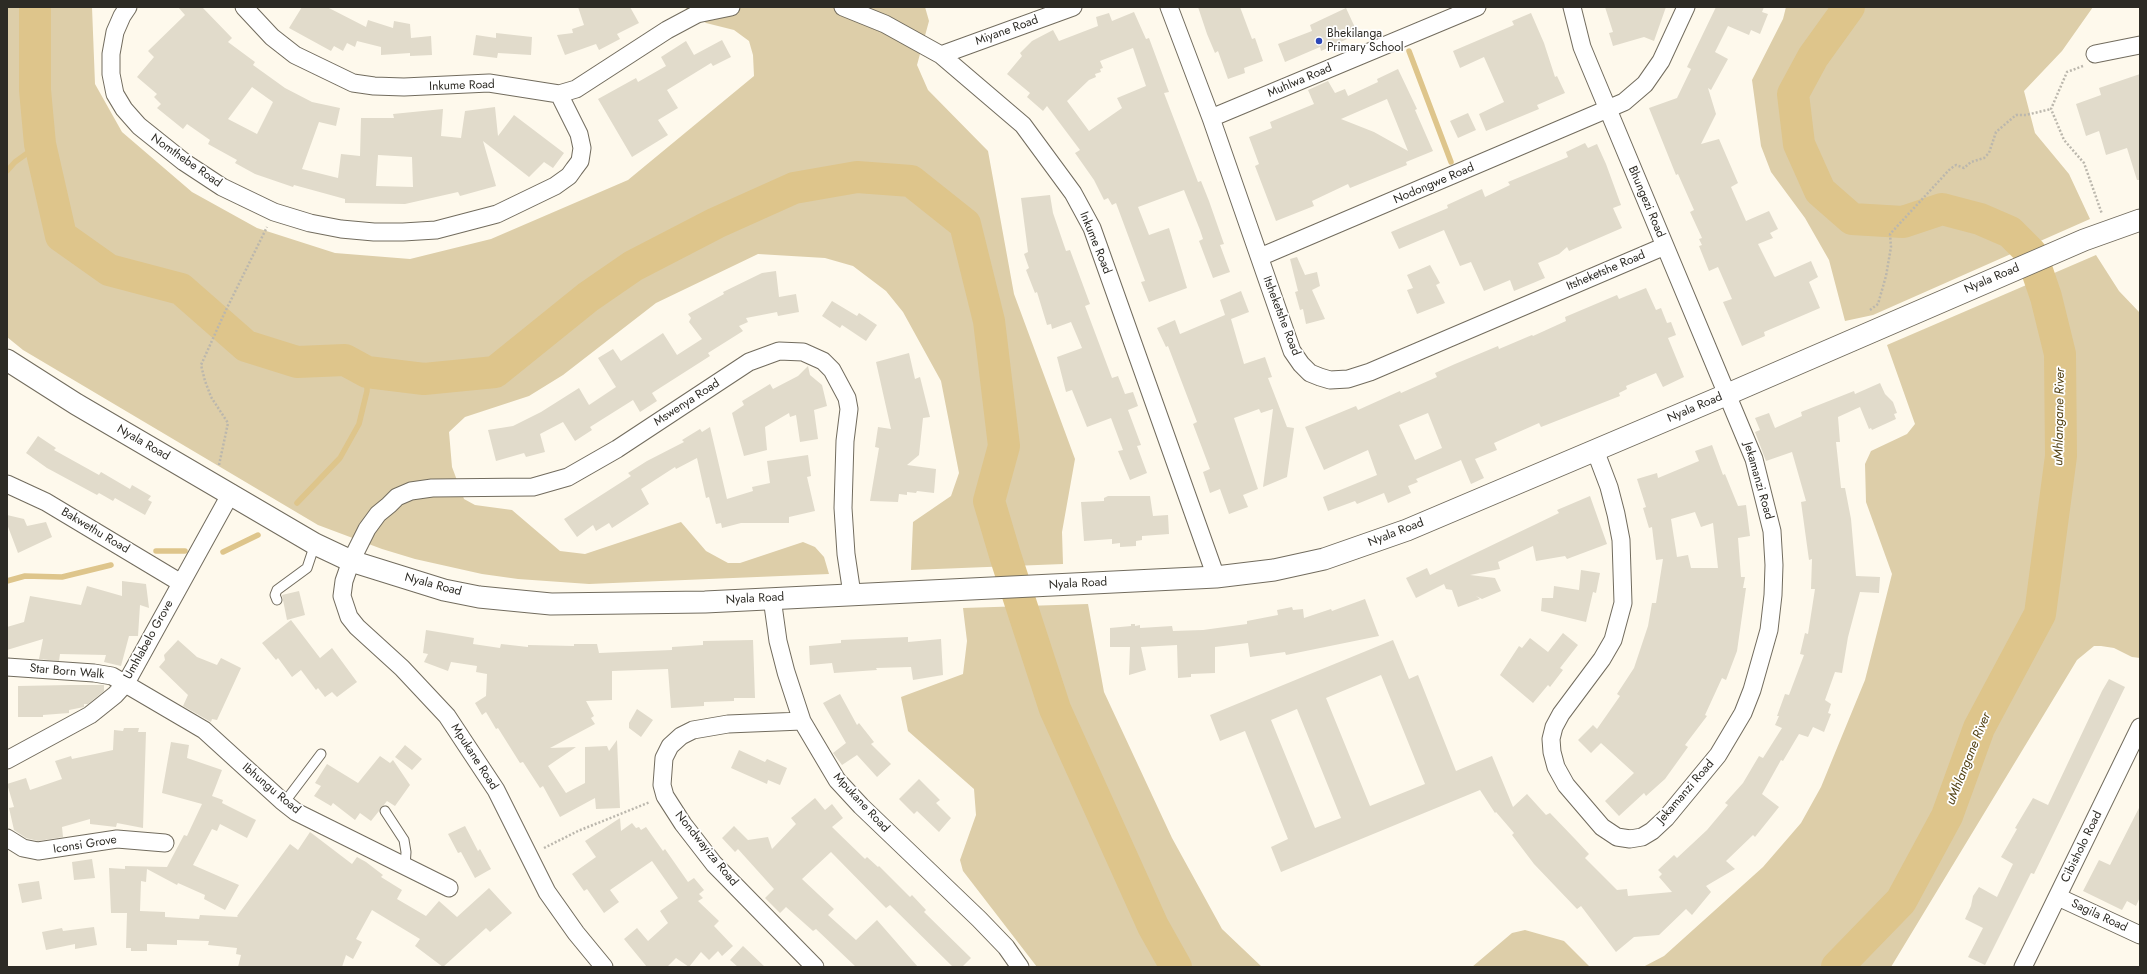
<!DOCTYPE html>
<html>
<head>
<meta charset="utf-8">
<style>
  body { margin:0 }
  #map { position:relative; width:2147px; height:974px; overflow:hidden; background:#fef9ec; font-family:Jost,sans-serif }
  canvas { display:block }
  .frame { position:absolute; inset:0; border:8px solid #2d2b25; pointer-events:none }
</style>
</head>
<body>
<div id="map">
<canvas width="2147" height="974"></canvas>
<div class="frame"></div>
</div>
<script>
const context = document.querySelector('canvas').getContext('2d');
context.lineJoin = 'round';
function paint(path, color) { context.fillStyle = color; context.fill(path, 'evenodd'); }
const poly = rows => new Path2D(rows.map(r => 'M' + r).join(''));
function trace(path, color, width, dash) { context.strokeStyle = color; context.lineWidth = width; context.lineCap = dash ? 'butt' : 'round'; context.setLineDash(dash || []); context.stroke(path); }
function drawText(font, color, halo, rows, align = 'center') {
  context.font = font + ' Jost,sans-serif'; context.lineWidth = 3.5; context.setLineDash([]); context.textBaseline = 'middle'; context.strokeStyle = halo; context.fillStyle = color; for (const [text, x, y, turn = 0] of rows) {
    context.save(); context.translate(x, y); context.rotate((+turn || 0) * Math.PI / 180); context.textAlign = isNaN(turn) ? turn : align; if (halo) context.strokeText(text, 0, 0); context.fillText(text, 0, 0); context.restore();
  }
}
const green = poly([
  [7,7,92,7,95,84,122,132,192,192,257,228,335,253,410,259,491,239,628,180,754,76,753,55,749,41,734,30,706,23,684,7,925,7,929,21,917,65,928,90,988,151,1014,294,1075,459,1062,532,1063,564,911,570,913,522,951,496,959,473,941,381,903,312,886,291,853,266,825,258,758,254,656,303,563,375,529,396,465,417,449,432,452,467,464,499,475,505,512,510,560,551,585,554,681,522,706,551,728,563,740,563,803,542,815,547,824,557,829,574,589,584,518,579,482,574,415,559,382,549,318,525,23,350,7,337],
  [1786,7,2093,7,2062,51,2024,91,2035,133,2069,174,2090,219,1873,315,1845,321,1829,260,1805,218,1771,172,1761,146,1752,80,1783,19],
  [2096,255,2119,291,2140,313,2140,658,2132,657,2114,648,2101,646,2094,646,2077,660,1891,967,1643,967,1664,956,1763,867,1801,823,1821,787,1865,680,1892,574,1866,502,1865,464,1871,451,1907,434,1915,424,1887,345],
  [1088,604,1104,692,1172,838,1222,929,1262,967,1037,967,963,871,960,860,976,815,974,789,908,731,901,697,963,674,967,641,963,608],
  [1525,930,1564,941,1590,967,1472,967,1512,933]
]);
const stream = poly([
  [1409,51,1451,162],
  [7,171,15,162,40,144],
  [297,503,340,458,359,424,367,391,367,372],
  [156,551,185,551],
  [223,552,258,535],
  [7,581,25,576,62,577,111,565]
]);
const river = poly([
  [35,7,35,90,40,144,61,236,109,270,181,289,246,346,297,362,345,360,367,372,424,379,495,372,588,297,633,266,716,223,794,188,857,177,911,181,965,224,989,321,1004,446,989,501,1005,555,1055,709,1153,926,1176,967],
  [1837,967,1901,901,1947,816,1979,728,2040,614,2061,456,2060,354,2046,297,2031,253,2010,232,1980,219,1942,209,1903,222,1852,219,1820,191,1799,144,1793,94,1813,57,1849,7]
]);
const building = poly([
  [178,7,202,7,232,38,228,42,255,62,253,65,285,88,312,102,340,108,336,126,319,122,302,169,338,178,341,154,360,156,361,118,394,118,393,114,443,109,441,136,461,138,465,111,495,107,498,136,514,115,564,153,553,168,544,162,529,177,483,141,496,186,460,196,458,192,405,204,345,203,345,199,294,185,293,187,255,174,235,163,237,160,208,144,210,140,187,124,183,129,157,108,161,104,154,97,157,94,137,77,154,57,148,51,185,15],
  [252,87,273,102,257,134,228,119],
  [378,155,412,157,413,187,376,186],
  [302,7,327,7,366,27,368,20,393,28,394,21,410,24,411,38,431,36,432,55,410,56,410,53,381,55,381,47,357,41,355,47,347,43,343,51,334,46,331,51,289,28],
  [578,7,630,7,639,23,617,34,620,39,599,50,596,44,565,55,557,35,573,33,572,29,584,25],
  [1198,7,1240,7,1252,39,1255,38,1263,61,1244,68,1245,73,1228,79,1218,51,1215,53,1207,34],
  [1605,7,1666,7,1654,41,1644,37,1613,46,1609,33,1613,32],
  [1716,7,1764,7,1762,12,1768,14,1760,34,1751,30,1749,35,1728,26,1715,52,1728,59,1711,90,1708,88,1716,114,1701,144,1719,139,1738,183,1731,187,1746,221,1769,211,1778,229,1770,233,1773,238,1758,244,1774,276,1775,277,1811,261,1818,277,1809,282,1820,308,1764,332,1765,336,1742,346,1723,302,1732,299,1718,267,1709,271,1699,246,1702,245,1699,239,1702,238,1690,212,1694,210,1678,174,1676,175,1649,108,1677,98,1691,69,1687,67],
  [1346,8,1358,34,1321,51,1320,47,1285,62,1278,44,1312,31,1310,25],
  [1134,12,1146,39,1149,38,1169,92,1164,93,1198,182,1201,181,1209,201,1224,244,1220,245,1230,272,1213,278,1199,241,1203,239,1200,230,1184,190,1138,207,1149,235,1169,228,1187,288,1149,302,1141,282,1145,281,1116,203,1112,205,1108,198,1104,200,1094,180,1075,153,1080,150,1047,106,1043,111,1027,97,1030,93,1007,74,1022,56,1020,53,1032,41,1053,30,1059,41,1098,26,1096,17,1109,13,1112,21],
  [1133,48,1146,86,1117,98,1122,108,1089,131,1067,101,1089,80,1096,77,1095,74,1101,72,1100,69,1103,68,1100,61],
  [1531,13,1544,43,1555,77,1557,76,1565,93,1537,105,1539,109,1486,131,1479,114,1504,102,1484,57,1460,68,1453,51,1514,25,1512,21],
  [496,33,532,37,531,55,498,53,497,58,473,55,476,35,496,38],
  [722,40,731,57,713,66,711,63,667,90,678,108,658,120,668,135,632,157,598,99,636,78,638,82,666,66,661,57,686,41,694,55],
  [1398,69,1417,109,1415,110,1433,151,1406,162,1407,165,1350,188,1348,184,1312,201,1314,206,1276,221,1255,166,1259,164,1249,137,1272,128,1270,122,1314,104,1308,90,1328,81,1335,93,1345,89,1348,96,1378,82,1377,79],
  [1387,99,1408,151,1374,132,1341,119],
  [2140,74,2140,180,2137,180,2127,148,2106,155,2099,131,2086,136,2076,104,2101,95,2099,88],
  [1468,113,1476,130,1458,138,1450,121],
  [1585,143,1588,148,1597,144,1606,164,1621,205,1613,208,1622,228,1569,251,1567,247,1559,254,1538,263,1545,278,1514,291,1510,280,1484,291,1471,262,1460,266,1444,230,1399,249,1391,232,1448,208,1447,205,1482,189,1485,197,1510,185,1508,182,1568,157,1566,152],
  [1050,195,1053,213,1066,251,1070,250,1090,304,1085,306,1112,378,1118,376,1125,394,1133,392,1138,406,1128,410,1141,445,1137,446,1147,473,1130,480,1118,451,1123,450,1111,418,1087,427,1072,390,1066,392,1057,357,1082,348,1071,322,1052,329,1051,324,1047,325,1037,292,1035,293,1026,270,1029,268,1024,254,1028,252,1021,198],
  [1297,257,1305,275,1317,272,1320,286,1312,290,1325,319,1306,324,1303,309,1300,310,1295,292,1298,291,1290,259],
  [1430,265,1440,283,1436,285,1445,303,1417,314,1407,290,1413,288,1407,275],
  [776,271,779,297,796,294,799,312,778,316,777,312,746,318,748,322,739,326,743,331,708,353,710,356,652,393,657,401,640,412,633,400,590,427,592,430,575,441,563,422,540,434,545,452,526,457,524,453,496,461,488,430,513,426,541,412,579,388,589,405,616,387,598,358,613,349,621,361,663,333,677,355,702,339,689,322,691,318,688,314,724,294,723,292,762,273],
  [1646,288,1656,310,1661,308,1667,323,1671,322,1676,335,1668,338,1684,377,1663,387,1656,373,1626,386,1627,389,1619,393,1620,396,1541,427,1539,423,1494,443,1497,450,1475,459,1484,478,1471,484,1461,460,1416,479,1418,482,1408,486,1411,493,1388,503,1384,493,1357,504,1355,501,1328,511,1323,497,1377,475,1368,450,1324,470,1305,427,1356,406,1358,410,1400,391,1401,393,1437,377,1435,373,1455,364,1498,346,1499,349,1532,335,1533,336,1566,321,1565,317,1617,295,1619,299],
  [1428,413,1442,448,1415,460,1399,425],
  [1241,291,1249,312,1231,319,1244,364,1265,357,1272,377,1268,378,1287,427,1294,428,1287,477,1263,487,1273,409,1261,413,1259,409,1234,418,1258,489,1243,495,1248,507,1229,514,1220,489,1210,493,1203,472,1210,469,1193,424,1197,422,1168,346,1166,347,1157,328,1175,320,1180,334,1225,315,1220,300],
  [832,301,857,316,859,313,877,325,866,341,842,325,840,328,822,316],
  [909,353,915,379,920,377,930,417,923,418,919,455,907,465,936,469,934,493,917,491,916,493,907,492,907,495,899,494,898,502,870,501,879,448,875,447,878,427,891,429,876,362],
  [808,366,810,375,822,385,827,406,814,410,818,439,800,442,796,415,790,417,789,413,765,427,767,450,744,456,732,413,744,405,742,401,770,384,773,389,798,376],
  [1880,383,1885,394,1893,402,1897,413,1894,414,1896,419,1872,430,1871,428,1869,429,1860,407,1838,417,1840,442,1836,442,1841,488,1845,488,1851,519,1856,576,1880,577,1879,593,1860,592,1848,637,1842,673,1835,672,1825,700,1831,704,1828,713,1831,714,1824,732,1813,727,1808,737,1799,734,1783,761,1781,760,1762,794,1779,807,1755,837,1753,835,1726,861,1735,869,1706,886,1711,892,1692,915,1686,909,1659,935,1634,937,1616,952,1581,906,1577,909,1534,864,1512,835,1514,833,1496,812,1495,813,1480,790,1281,872,1271,847,1288,839,1245,731,1220,741,1210,715,1393,640,1409,679,1418,675,1456,771,1492,756,1513,807,1527,794,1546,815,1550,813,1575,839,1589,854,1585,858,1617,890,1627,889,1628,896,1672,892,1659,877,1662,874,1658,870,1674,855,1677,858,1707,830,1728,805,1725,803,1743,783,1759,756,1763,758,1782,728,1775,725,1779,716,1777,716,1785,694,1789,695,1804,655,1800,654,1805,633,1808,634,1815,589,1811,589,1812,559,1809,560,1801,502,1806,501,1792,452,1766,461,1755,432,1760,430,1755,418,1769,413,1775,428,1802,416,1801,412,1854,391,1855,394],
  [1381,675,1425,784,1370,806,1326,698],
  [1297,709,1341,818,1315,828,1271,720],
  [710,427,727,499,753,491,752,487,770,483,767,461,808,455,811,476,807,477,815,511,789,517,789,523,741,523,722,528,721,523,716,524,709,497,706,498,697,458,676,469,675,467,641,489,649,504,612,528,609,523,596,531,593,525,577,537,564,519,631,476,628,473,647,461,684,442,682,440,700,429,702,432],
  [38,436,56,448,54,450,99,475,101,472,130,489,132,485,151,496,148,500,152,502,145,515,115,498,113,501,99,493,97,495,47,468,26,453],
  [1712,445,1723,475,1725,474,1738,506,1746,505,1750,536,1738,538,1741,577,1745,577,1743,588,1746,588,1737,651,1726,680,1722,678,1705,715,1707,716,1685,745,1688,747,1665,779,1646,796,1644,793,1619,816,1605,801,1634,773,1601,743,1591,753,1578,740,1593,725,1597,729,1620,696,1617,694,1634,668,1648,626,1652,603,1656,603,1663,559,1656,560,1652,527,1649,528,1643,508,1646,507,1637,479,1657,473,1658,478,1699,461,1695,451],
  [1695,512,1701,527,1713,523,1718,568,1691,568,1688,555,1677,557,1671,519],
  [1108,496,1150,496,1153,516,1168,515,1169,534,1142,536,1142,540,1136,541,1136,546,1120,547,1120,543,1112,544,1112,539,1084,541,1081,502,1104,501,1104,498],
  [1590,496,1607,544,1567,559,1565,556,1536,561,1533,546,1498,562,1500,569,1470,575,1495,578,1501,591,1482,599,1476,596,1480,599,1458,607,1452,590,1446,589,1444,584,1416,598,1406,578,1427,568,1430,575,1559,513,1557,510],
  [7,515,24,519,27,526,46,522,52,537,18,553,7,524],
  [1581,570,1600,573,1596,593,1593,592,1586,622,1541,611,1542,598,1553,598,1554,586,1579,590],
  [122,581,146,584,149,608,140,605,138,636,129,636,121,666,104,662,106,655,60,654,59,661,39,659,43,639,7,650,7,627,24,622,30,596,81,605,87,586,122,596],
  [299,591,305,615,287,620,282,595],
  [1365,599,1379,636,1286,655,1285,652,1250,657,1248,643,1215,647,1215,673,1191,674,1191,677,1178,678,1177,645,1141,647,1146,670,1129,675,1130,647,1110,647,1110,628,1131,626,1131,624,1135,624,1135,626,1140,625,1140,628,1172,626,1173,631,1203,630,1247,624,1247,621,1278,615,1277,610,1292,607,1293,610,1303,609,1304,618,1331,609,1332,611],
  [291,620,320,658,332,648,357,682,337,697,332,692,325,697,318,688,316,690,301,670,292,677,278,658,276,660,262,643],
  [426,630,474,638,473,644,500,648,501,644,528,647,528,645,574,646,574,644,597,644,599,653,672,650,672,647,703,645,703,641,753,640,755,698,734,698,734,701,704,702,704,706,671,708,668,669,612,671,612,700,586,701,594,716,591,718,595,724,550,748,576,747,548,766,566,793,585,783,585,747,607,746,609,751,617,740,620,808,596,809,595,798,560,817,543,786,540,788,523,762,520,763,498,728,496,729,486,712,482,715,475,703,486,696,487,674,476,672,477,666,451,662,448,671,424,662,428,654,423,653],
  [1563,633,1578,645,1560,668,1563,670,1550,687,1548,685,1533,703,1500,675,1519,646,1522,648,1530,638,1548,652],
  [908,637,908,642,941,639,943,675,913,680,911,667,876,668,877,670,834,673,832,663,810,665,809,646,841,643,841,640],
  [178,640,197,657,217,665,221,658,241,668,217,720,212,719,211,722,183,706,188,695,159,667,165,660,164,655],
  [2109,679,2125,687,2034,874,2031,873,1985,965,1968,957,1983,928,1965,919,1971,906,1973,896,1979,887,1997,897,2013,864,2001,857,2017,829,2015,828,2033,798,2048,805,2102,691],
  [70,685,104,685,104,691,88,704,84,704,84,707,69,710,69,713,43,715,43,717,18,717,18,686],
  [840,694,857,725,859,723,874,742,871,744,891,764,877,777,857,755,842,765,833,753,846,743,823,703],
  [637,709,653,720,641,737,629,728,629,723],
  [124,728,139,728,138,732,146,732,143,828,117,823,116,827,90,824,90,819,62,827,63,837,38,841,26,838,14,830,9,808,14,807,7,784,26,778,30,790,62,779,55,761,71,756,72,759,113,750,114,730,123,731],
  [171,742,189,745,187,758,222,770,212,796,223,800,222,803,256,820,247,838,220,824,217,831,212,829,193,865,239,885,225,910,204,899,205,895,178,883,177,885,147,869,146,882,141,881,140,911,165,912,165,917,199,919,200,915,238,917,237,916,290,844,298,850,310,832,352,864,357,857,366,862,383,875,381,877,402,890,397,899,426,916,439,901,457,917,489,888,512,913,490,932,486,928,443,967,415,946,420,939,372,910,356,939,362,942,353,959,346,955,342,967,238,967,241,955,236,954,237,948,208,945,209,941,177,940,177,945,147,944,147,951,131,951,131,948,126,948,127,913,111,913,109,868,125,869,125,866,167,867,184,835,187,836,202,804,162,793],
  [405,745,422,759,412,770,395,757],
  [739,750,765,762,767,759,787,768,780,785,768,780,767,784,731,768],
  [380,756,390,763,393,760,410,785,395,806,387,801,371,821,360,813,355,820,333,803,331,806,314,796,321,786,315,783,327,764,358,783],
  [919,779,940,800,936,803,951,818,939,832,917,811,914,814,899,799],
  [815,798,825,810,832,804,843,818,832,827,865,859,867,857,878,867,879,866,910,897,912,895,926,910,924,912,971,958,962,967,953,967,890,905,886,908,831,852,802,879,834,909,828,915,856,940,877,920,918,967,856,967,816,929,813,931,786,907,780,913,765,898,774,889,738,849,735,852,722,838,734,826,748,840,768,837,772,849,796,824,791,818],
  [2140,806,2140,897,2136,906,2127,901,2122,910,2083,891,2099,860,2110,865],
  [620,818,621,831,632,823,636,828,639,827,641,830,646,827,663,851,665,849,688,882,694,878,704,890,699,894,703,898,698,901,719,921,714,926,733,946,722,956,718,951,709,960,701,952,689,967,676,958,667,967,647,967,624,939,637,928,648,941,668,923,660,911,678,898,652,861,610,890,619,902,604,913,587,889,584,891,572,874,596,857,585,841],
  [465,826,478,851,480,849,491,869,475,878,461,852,458,853,448,834],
  [92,859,95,878,74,880,72,862],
  [39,881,42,899,22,903,18,884],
  [94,927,97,945,75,949,75,944,46,950,42,932,62,928,63,931],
  [743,946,765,967,738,967,730,960]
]);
const path = poly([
  [2083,66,2067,72,2051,109,2064,140,2084,163,2102,214],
  [1870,310,1878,304,1886,276,1891,247,1890,234,1950,169,1956,165,1964,168,1971,162,1984,158,1989,153,1996,132,2016,115,2026,115,2051,109],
  [219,465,228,423,211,397,205,381,201,365,224,314,267,227],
  [544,848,578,831,650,802]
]);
const service = poly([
  [277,600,275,595,277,590,307,568,315,544],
  [284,803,321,754],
  [385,811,404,840,406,852,405,866]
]);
const minor = poly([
  [128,7,122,16,115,32,111,54,111,74,115,94,124,109,139,126,184,162,222,187,274,212,310,223,341,229,374,232,403,232,436,230,497,214,555,186,569,176,574,169,580,161,582,148,579,134,559,94],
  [244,7,272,37,295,55,353,83,374,86,404,87,489,83,559,94,576,89,667,30,697,14,731,7],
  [843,7,885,24,941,55,1023,125,1073,193,1092,228,1216,577],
  [1169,7,1211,118,1292,351,1301,364,1310,373,1320,377,1330,380,1348,379,1370,372,1665,246],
  [1572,7,1582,47,1589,64,1754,459,1772,531,1774,565,1773,595,1769,630,1752,690,1743,713,1718,755,1666,818,1652,831,1642,837,1630,839,1617,837,1602,827,1566,785,1556,767,1552,752,1551,739,1554,727,1561,714,1602,659,1613,640,1623,603,1621,540,1616,514,1609,487,1595,450],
  [2095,54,2140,45],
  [941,55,1073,7],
  [1211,118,1477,7],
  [1260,257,1624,102,1645,84,1661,61,1686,7],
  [7,484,46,502,181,583],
  [772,598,778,641,786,672,802,721,837,780,861,806,979,919,1006,947,1020,967],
  [7,667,94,673,112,676,204,730,282,801,296,812,449,888],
  [802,721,728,724,693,730,681,736,670,746,664,758,662,785,665,796,683,824,714,864,815,967],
  [7,760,90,715,115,695,126,683,231,493],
  [7,838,23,848,38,851,117,839,165,843],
  [2058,897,2140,935],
  [604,967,576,933,547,892,496,790,447,716,402,668,357,627,349,617,342,596,344,581,351,561,367,529,378,514,389,505,397,497,411,491,432,488,533,487,568,477,617,449,749,362,779,351,803,352,823,361,832,370,847,398,849,409,845,441,843,508,846,554,852,594],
  [2023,967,2140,727]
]);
const tertiary = poly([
  [7,360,76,404,315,544,351,561,444,590,479,597,551,604,705,602,1216,577,1274,570,1324,559,1407,530,1728,394,2084,240,2140,220]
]);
const markers = [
  [1319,41,4,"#2d47b8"]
];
const streetNames = [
  ["Miyane Road",1007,31,-20],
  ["Muhlwa Road",1300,81,-23],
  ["Inkume Road",462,86,-2],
  ["Nomthebe Road",186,161,35],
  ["Nodongwe Road",1434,184,-23],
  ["Bhungezi Road",1646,202,67],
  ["Inkume Road",1095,243,68],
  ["Itsheketshe Road",1606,271,-23],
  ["Nyala Road",1992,279,-23],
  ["Itsheketshe Road",1281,316,69],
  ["Mswenya Road",687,403,-33],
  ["Nyala Road",1695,408,-23],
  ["Nyala Road",143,443,30],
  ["Jekamanzi Road",1758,481,74],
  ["Bakwethu Road",95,531,31],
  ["Nyala Road",1396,533,-21],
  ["Nyala Road",1078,584,-3],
  ["Nyala Road",433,585,15],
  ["Nyala Road",755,599,-3],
  ["Umhlabelo Grove",149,640,-61],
  ["Star Born Walk",67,672,5],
  ["Mpukane Road",474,757,57],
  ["Ibhungu Road",271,789,40],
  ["Jekamanzi Road",1686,792,-49],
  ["Mpukane Road",861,803,47],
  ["Iconsi Grove",85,845,-9],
  ["Cibisholo Road",2082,847,-64],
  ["Nondwayiza Road",706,849,51],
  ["Sagila Road",2099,916,25]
];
const poiNames = [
  ["Bhekilanga",1327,34],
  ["Primary School",1327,48]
];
const waterNames = [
  ["uMhlangane River",2060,417,-89],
  ["uMhlangane River",1969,759,-68]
];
paint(green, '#ddcea9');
trace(stream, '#dec58b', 5.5);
trace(river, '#dec58b', 32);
paint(building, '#e1dbcb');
trace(service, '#726c5e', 11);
trace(minor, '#726c5e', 19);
trace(tertiary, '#726c5e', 23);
trace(path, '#bbb7ad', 2.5, [2, 2]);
trace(service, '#fff', 9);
trace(minor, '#fff', 17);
trace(tertiary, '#fff', 21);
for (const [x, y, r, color] of markers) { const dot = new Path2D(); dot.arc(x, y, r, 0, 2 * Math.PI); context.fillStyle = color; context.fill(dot); trace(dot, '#fff', 1.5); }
drawText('12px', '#2d2b25', '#fff', streetNames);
drawText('12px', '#2d2b25', '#fff', poiNames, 'left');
drawText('italic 13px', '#524113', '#fff', waterNames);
</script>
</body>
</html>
